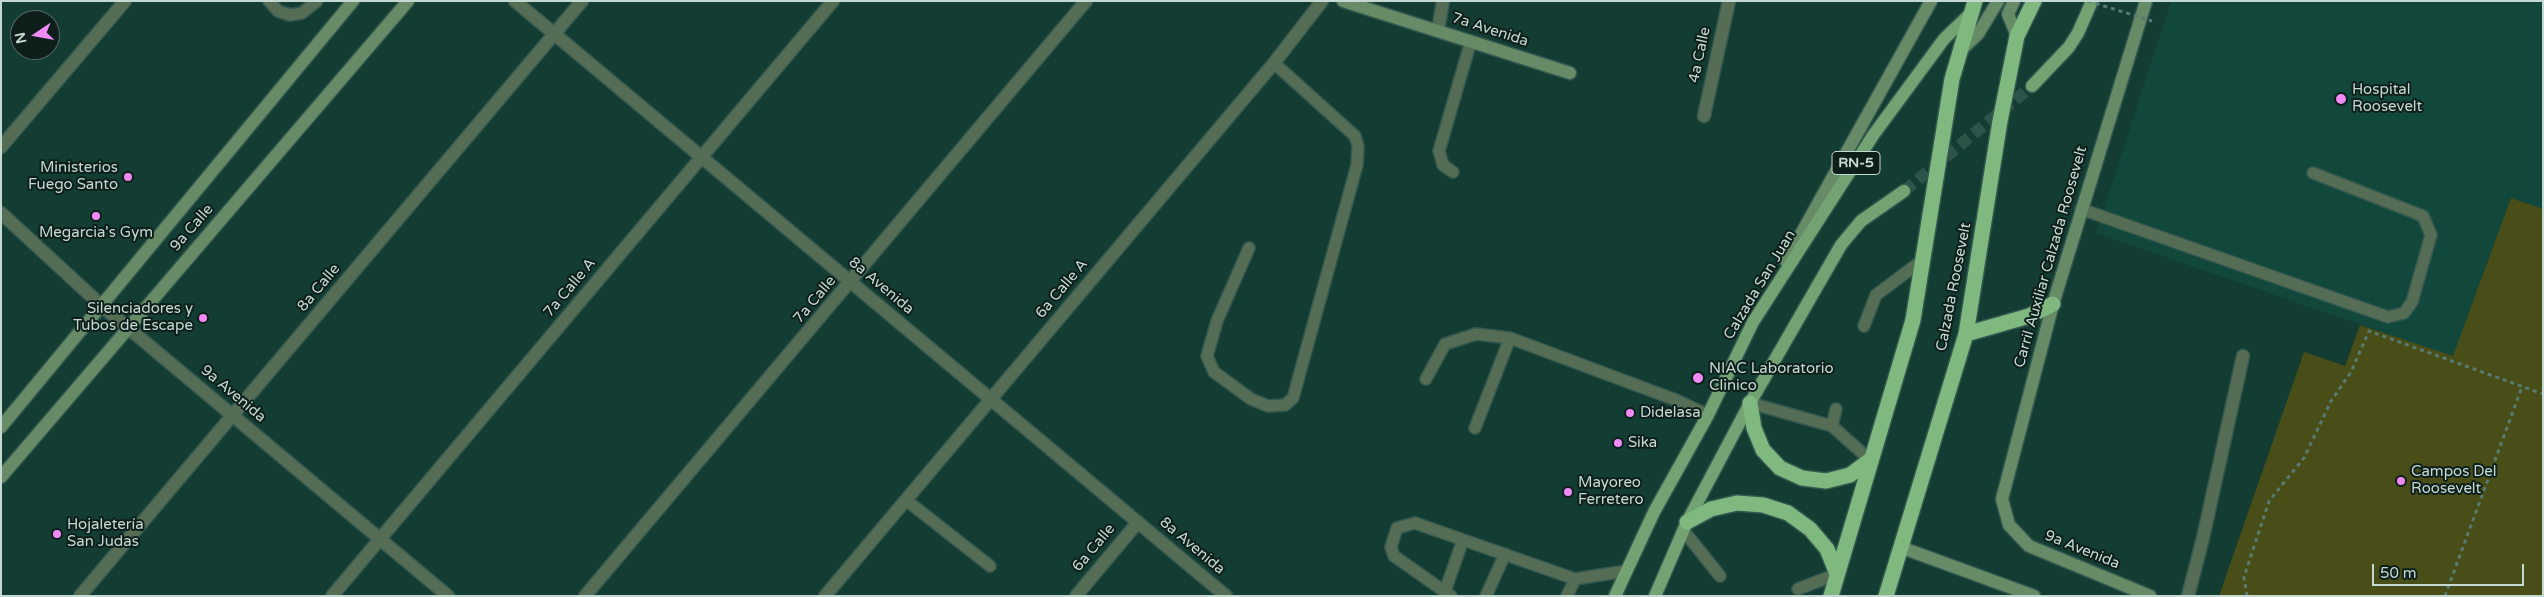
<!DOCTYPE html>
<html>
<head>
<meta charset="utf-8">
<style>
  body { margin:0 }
  #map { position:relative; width:2544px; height:597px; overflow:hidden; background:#133c32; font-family:"Varela Round",sans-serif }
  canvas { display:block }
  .frame { position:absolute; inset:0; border:2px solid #c4d9d2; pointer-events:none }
  .north { position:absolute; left:10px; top:10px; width:50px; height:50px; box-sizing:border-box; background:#0e1f1b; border:1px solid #576964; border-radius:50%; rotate:258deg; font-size:14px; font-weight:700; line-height:20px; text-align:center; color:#c4d9d2 }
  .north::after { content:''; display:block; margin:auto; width:18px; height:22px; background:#f08bf6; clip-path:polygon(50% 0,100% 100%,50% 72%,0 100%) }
  .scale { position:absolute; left:2372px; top:564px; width:152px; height:22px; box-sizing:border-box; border:2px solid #c4d9d2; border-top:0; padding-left:6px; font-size:15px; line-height:18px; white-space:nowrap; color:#c4d9d2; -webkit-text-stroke:4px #0e1f1b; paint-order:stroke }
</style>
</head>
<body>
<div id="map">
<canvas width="2544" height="597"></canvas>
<div class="frame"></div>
<div class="north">N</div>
<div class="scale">50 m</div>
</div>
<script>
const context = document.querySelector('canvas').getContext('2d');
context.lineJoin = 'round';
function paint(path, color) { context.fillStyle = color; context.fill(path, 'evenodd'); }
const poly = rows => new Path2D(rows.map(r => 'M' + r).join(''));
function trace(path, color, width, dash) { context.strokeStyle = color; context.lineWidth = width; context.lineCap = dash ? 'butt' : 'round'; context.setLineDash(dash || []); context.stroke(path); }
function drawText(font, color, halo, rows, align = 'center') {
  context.font = font + ' "Varela Round",sans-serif'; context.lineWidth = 4; context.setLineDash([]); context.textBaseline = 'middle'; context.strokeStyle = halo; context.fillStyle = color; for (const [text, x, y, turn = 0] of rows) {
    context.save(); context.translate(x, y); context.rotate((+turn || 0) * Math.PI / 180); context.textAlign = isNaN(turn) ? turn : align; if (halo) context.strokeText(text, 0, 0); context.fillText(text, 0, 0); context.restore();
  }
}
const built = poly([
  [2171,1,2543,1,2543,209,2511,198,2453,357,2096,233]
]);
const green = poly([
  [2511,198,2543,209,2543,596,2219,596,2304,352,2345,366,2360,325,2453,356]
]);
const primaryTunnel = poly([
  [1904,191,2032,86]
]);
const path = poly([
  [2247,596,2244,577,2269,501,2304,458,2331,401,2351,372,2369,331,2543,394],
  [2445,596,2522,387]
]);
const lane = poly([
  [269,1,278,11,290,15,302,13,317,1],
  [1453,172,1443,165,1439,151,1471,41],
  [2081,209,2388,317,2404,313,2412,302,2431,235,2423,216,2313,173],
  [1249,248,1217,321,1207,356,1214,372,1251,399,1268,406,1285,405,1293,398,1357,165,1358,146,1355,136,1274,63],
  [1864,326,1876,295,1924,259],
  [1426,379,1445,344,1476,334,1510,338,1676,400,1708,415],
  [1750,403,1832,426],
  [1836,409,1832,426,1870,460],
  [1475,428,1510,338],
  [906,500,990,566],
  [1683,530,1720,576],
  [1798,589,1837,574],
  [1445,591,1463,540],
  [1451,596,1394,556,1391,547,1397,528,1415,523,1575,579,1626,571],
  [1486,596,1505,554],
  [1567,596,1575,579]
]);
const street = poly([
  [515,1,1226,596],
  [1438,30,1443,1],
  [1704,116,1729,1],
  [1,147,125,1],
  [1,213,102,306,448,596],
  [80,596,582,1],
  [332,596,833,1],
  [585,596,1086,1],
  [825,596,1274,63,1322,1],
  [1076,596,1138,522],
  [2188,596,2203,538,2243,356]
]);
const secondary = poly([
  [1343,1,1570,73],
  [2014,1,2008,14,2017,36],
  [2146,1,2053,304,2002,499,2009,525,2029,546,2150,596],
  [1960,51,1978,34,1998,1],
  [1786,261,1931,1],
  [1,427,353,1],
  [1,477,408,1],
  [1900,547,2034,596]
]);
const primary = poly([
  [2032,86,2069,47,2078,33,2092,1],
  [1615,596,1654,512,1708,415,1753,322,1874,134,1944,39,1970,14],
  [1655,596,1687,522,1750,403,1841,245,1861,221,1904,191]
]);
const highway = poly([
  [1966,334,2029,316,2053,304],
  [1750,403,1754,428,1763,450,1780,468,1802,478,1826,481,1850,475,1870,460],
  [1687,522,1711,509,1737,503,1763,505,1788,513,1810,529,1827,549,1837,574],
  [1831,596,1913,320,1952,79,1975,1],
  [1886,596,1966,334,2000,121,2017,36,2034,1]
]);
const pathBridge = poly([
  [2088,1,2152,21]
]);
const markers = [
  [2341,99,6,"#f08bf6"],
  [128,177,5,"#f08bf6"],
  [96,216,5,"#f08bf6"],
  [203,318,5,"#f08bf6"],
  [1698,378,6,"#f08bf6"],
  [1630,413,5,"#f08bf6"],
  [1618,443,5,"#f08bf6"],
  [2401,481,5,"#f08bf6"],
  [1568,492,5,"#f08bf6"],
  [57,534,5,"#f08bf6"]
];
const shields = [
  [1856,163,48]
];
const shieldNames = [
  ["RN-5",1856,163]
];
const streetNames = [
  ["7a Avenida",1490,30,18],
  ["4a Calle",1700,55,-78],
  ["9a Calle",192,228,-49],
  ["Carril Auxiliar Calzada Roosevelt",2051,257,-74],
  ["Calzada San Juan",1760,285,-59],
  ["8a Avenida",881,286,40],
  ["Calzada Roosevelt",1954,287,-79],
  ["8a Calle",319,288,-50],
  ["7a Calle A",570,288,-50],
  ["6a Calle A",1062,289,-50],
  ["7a Calle",815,300,-50],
  ["9a Avenida",233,394,40],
  ["8a Avenida",1192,546,40],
  ["6a Calle",1094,548,-50],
  ["9a Avenida",2082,550,22]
];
const poiNames = [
  ["Hospital",2352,90],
  ["Roosevelt",2352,107],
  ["Ministerios",118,168,"right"],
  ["Fuego Santo",118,185,"right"],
  ["Megarcia's Gym",96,233,"center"],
  ["Silenciadores y",193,309,"right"],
  ["Tubos de Escape",193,326,"right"],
  ["NIAC Laboratorio",1709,369],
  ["Clinico",1709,386],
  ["Didelasa",1640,413],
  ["Sika",1628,443],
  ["Campos Del",2411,472],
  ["Roosevelt",2411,489],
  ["Mayoreo",1578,483],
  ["Ferretero",1578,500],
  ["Hojaletería",67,525],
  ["San Judas",67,542]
];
paint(built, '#12473b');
paint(green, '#494e18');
trace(primaryTunnel, '#2e544a', 12, [12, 6]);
trace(lane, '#33584f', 14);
trace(street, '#33584f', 15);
trace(secondary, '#33584f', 15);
trace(primary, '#33584f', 15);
trace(highway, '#33584f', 18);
trace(path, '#597a71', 3, [4, 4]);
trace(lane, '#556c55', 11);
trace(street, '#556c55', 12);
trace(secondary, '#668b66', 12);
trace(primary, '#73a373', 12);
trace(highway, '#7fb97f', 15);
trace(pathBridge, '#597a71', 3, [4, 4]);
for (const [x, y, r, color] of markers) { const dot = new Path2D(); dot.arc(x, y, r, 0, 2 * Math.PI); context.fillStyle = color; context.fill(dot); trace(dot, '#0e1f1b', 2); }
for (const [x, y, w] of shields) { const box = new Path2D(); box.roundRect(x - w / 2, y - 11.5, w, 23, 4); context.fillStyle = '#0e1f1b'; context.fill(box); trace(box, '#c4d9d2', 1); }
drawText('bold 14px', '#c4d9d2', null, shieldNames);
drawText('15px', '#c4d9d2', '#0e1f1b', streetNames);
drawText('15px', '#c4d9d2', '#0e1f1b', poiNames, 'left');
</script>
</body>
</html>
